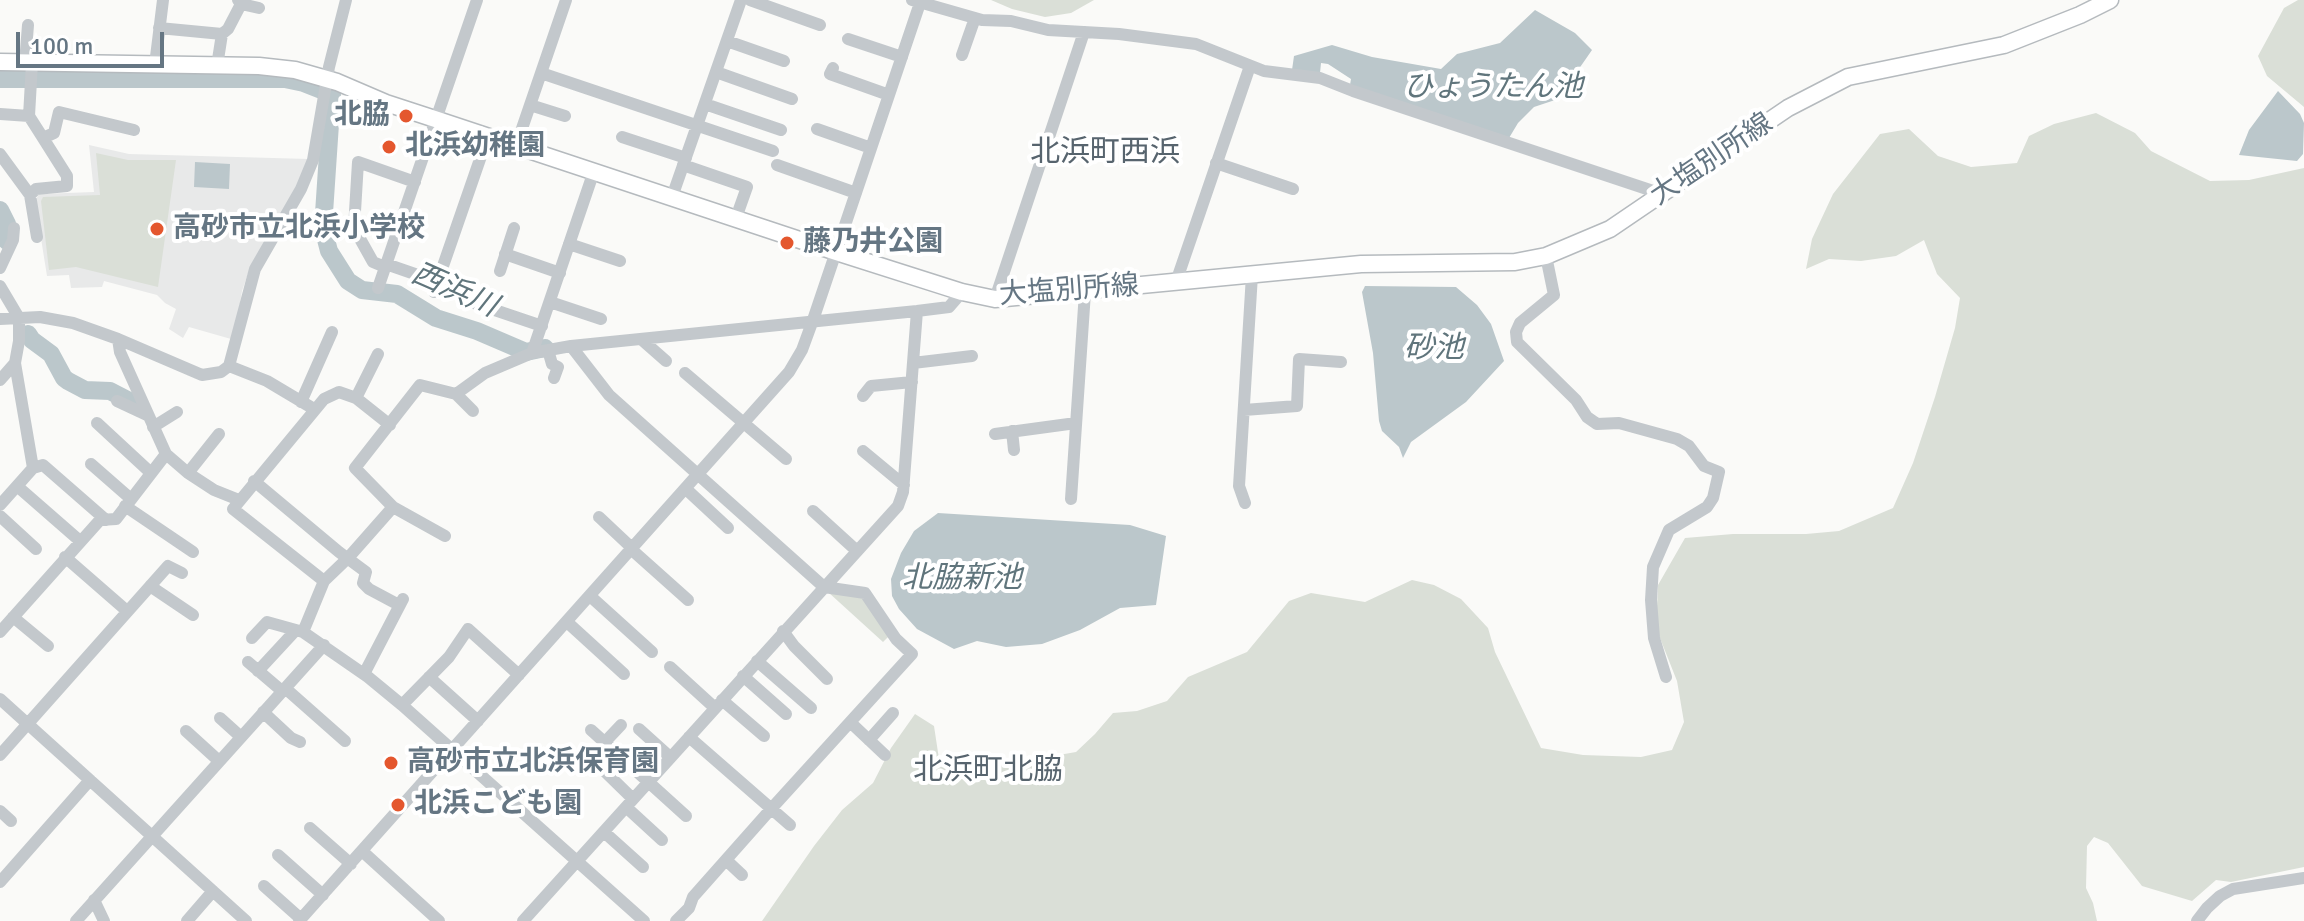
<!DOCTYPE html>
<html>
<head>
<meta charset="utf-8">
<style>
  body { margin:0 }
  #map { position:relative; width:2304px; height:921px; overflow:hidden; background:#fafaf8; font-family:Signika,sans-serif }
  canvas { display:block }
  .scale { position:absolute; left:16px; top:32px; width:148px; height:36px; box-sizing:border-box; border:4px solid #657683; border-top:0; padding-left:10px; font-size:24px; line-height:28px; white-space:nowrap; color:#657683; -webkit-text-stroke:6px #fff; paint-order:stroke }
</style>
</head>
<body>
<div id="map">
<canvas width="2304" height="921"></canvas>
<div class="scale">100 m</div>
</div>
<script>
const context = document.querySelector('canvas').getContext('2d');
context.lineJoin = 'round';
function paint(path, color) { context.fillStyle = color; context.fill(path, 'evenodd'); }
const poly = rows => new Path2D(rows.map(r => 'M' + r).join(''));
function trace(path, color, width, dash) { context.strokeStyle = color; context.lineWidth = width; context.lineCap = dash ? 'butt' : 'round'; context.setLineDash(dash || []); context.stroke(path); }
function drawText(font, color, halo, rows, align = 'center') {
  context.font = font + ' Signika,"Noto Sans JP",sans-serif'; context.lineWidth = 8; context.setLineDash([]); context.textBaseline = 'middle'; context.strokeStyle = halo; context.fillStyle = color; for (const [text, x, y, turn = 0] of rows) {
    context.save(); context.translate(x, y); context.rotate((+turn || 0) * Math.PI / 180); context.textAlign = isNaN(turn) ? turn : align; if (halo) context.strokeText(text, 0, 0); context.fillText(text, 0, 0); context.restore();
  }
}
const built = poly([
  [89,145,129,154,309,159,296,190,250,268,242,291,236,328,231,339,189,327,183,338,169,329,176,309,165,303,157,295,104,281,102,287,71,288,69,275,47,276,35,201,39,194,94,192]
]);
const green = poly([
  [991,0,1094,0,1071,13,1045,17,1012,9],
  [2298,0,2304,0,2304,107,2267,76,2258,56,2284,8],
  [2096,113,2135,133,2151,151,2210,181,2249,180,2304,168,2304,867,2231,882,2216,880,2192,901,2142,886,2108,843,2094,837,2087,846,2086,888,2093,903,2097,921,762,921,814,846,842,810,873,783,891,748,915,714,934,726,939,759,979,764,1018,762,1076,752,1095,734,1113,713,1137,711,1167,701,1188,677,1247,652,1289,601,1311,593,1365,602,1412,580,1434,585,1461,599,1488,628,1495,652,1541,748,1583,755,1641,757,1672,750,1684,722,1677,681,1656,628,1658,585,1685,538,1733,534,1806,534,1839,531,1893,508,1913,463,1935,397,1955,328,1960,298,1937,274,1924,240,1896,256,1861,261,1829,259,1806,269,1812,239,1833,194,1880,134,1909,129,1938,156,1971,167,2017,163,2029,136,2054,124],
  [96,153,128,160,176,160,158,287,76,267,49,270,41,201,43,197,100,195],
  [828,592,861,595,889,636,883,642]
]);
const water = poly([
  [1535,10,1575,33,1592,50,1558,99,1534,107,1518,123,1509,138,1350,85,1351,79,1328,64,1321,63,1320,73,1292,70,1294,56,1332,45,1372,57,1441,69,1457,54,1500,43],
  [2278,91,2300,114,2304,123,2303,154,2297,161,2239,155,2249,130],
  [195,162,230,164,229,189,194,187],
  [1365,286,1456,287,1477,305,1491,324,1504,361,1466,402,1411,442,1403,458,1399,447,1382,431,1379,421,1373,353,1362,292],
  [938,513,1130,525,1166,536,1156,605,1120,608,1080,630,1042,644,1006,647,977,641,954,649,917,629,899,609,892,596,891,579,901,553,914,531]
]);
const river = poly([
  [0,79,285,79,304,83,332,94,323,228,329,251,348,281,362,290,397,294,436,318,477,331,526,352,545,348],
  [0,210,7,224,9,234,7,241],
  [28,334,32,340,51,354,64,378,68,381,85,390,110,391,139,406]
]);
const minor = poly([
  [238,0,241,4,259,8],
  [750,0,820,25],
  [912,0,982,20,1011,21,1048,30,1119,34,1196,44,1264,71,1320,78,1353,91,1662,194],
  [159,28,222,34,228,29,241,4],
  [848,39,902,57],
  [727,41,784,61],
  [962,55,975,18],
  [25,63,28,25],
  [32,63,29,116,43,138,54,133,59,112,134,130],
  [155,65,163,0],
  [217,66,222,34],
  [833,68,830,74,889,95],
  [716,72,792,99],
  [541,73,773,151],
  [705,104,781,130],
  [530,105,565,116],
  [0,114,29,116],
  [817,129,871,148],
  [622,137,686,158],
  [516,146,566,0],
  [0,154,30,195,36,189,67,186,67,176,43,138],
  [1216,163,1293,189],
  [683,165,747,187,736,218],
  [777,165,856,193],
  [30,195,37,237],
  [672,197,741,0],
  [569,244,620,261],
  [505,254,560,273],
  [1546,256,1554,295,1520,323,1516,332,1517,342,1576,400,1587,417,1597,424,1619,423,1677,439,1689,446,1704,466,1719,472,1713,498,1707,507,1669,530,1653,567,1651,600,1654,638,1666,677],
  [386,264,438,282],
  [385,267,373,262,354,228,358,162,415,182],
  [0,268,13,240,14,228],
  [500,271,514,228],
  [1176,282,1250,66],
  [0,286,19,318,19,341,15,363,33,468,0,505],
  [378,288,477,0],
  [434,292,488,136],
  [995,299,1084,32],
  [465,300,542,326],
  [550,302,601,319],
  [0,319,40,317,73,323,118,339,202,375,221,372,229,366,255,269,301,189,313,160,329,67,346,0],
  [118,339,120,352,166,454,188,473,214,490,239,500],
  [641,339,666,361],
  [571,346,609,395,824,587,865,593,896,639,912,654,771,809,693,897,689,908,676,921],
  [548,350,552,364,558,367,554,378],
  [532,353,594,171],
  [913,363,972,356],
  [229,366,267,381,314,409],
  [685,373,786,459],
  [0,380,15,363],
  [456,394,473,411],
  [863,396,871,386,912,382],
  [356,398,378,354],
  [117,401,147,415],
  [301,402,332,332],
  [1244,410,1297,406,1299,359,1341,362],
  [97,423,151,473],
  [153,427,177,412],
  [1012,431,1014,450],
  [995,434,1076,423],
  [863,451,904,485],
  [91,464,131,499],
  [33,468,43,465,106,520],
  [188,473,219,434],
  [254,481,339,552,366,572,363,583,369,589,399,605],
  [17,486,80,541],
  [686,489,728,528],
  [1071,499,1085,292],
  [1245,503,1239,486,1252,275],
  [125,506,193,552],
  [393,507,445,536],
  [813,511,857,551],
  [0,516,36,549],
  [599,517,633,549],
  [632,550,688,600],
  [65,557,127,611],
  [324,581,233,509,324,399,339,392,356,398,390,425],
  [150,586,193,615],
  [590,596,652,652],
  [13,617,48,646],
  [567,622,624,674],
  [783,631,794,646,827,679],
  [0,632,100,520,116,519,166,454],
  [252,638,267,622,303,632],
  [757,661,811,708],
  [248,662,282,691],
  [670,667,715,708],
  [258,671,295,631],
  [364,674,403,599],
  [743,676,786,714],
  [429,677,478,721],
  [285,688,345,741],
  [0,699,246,921],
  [722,700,764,736],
  [402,705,449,657,468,629,519,675],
  [263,712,291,738,300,742],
  [220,718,241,737],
  [850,722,885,755],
  [639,729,670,757],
  [591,730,686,816],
  [186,731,219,761],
  [689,737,790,825],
  [869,740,893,713],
  [604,743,621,725],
  [0,755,168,566,182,573],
  [588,755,633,799],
  [626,807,662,840],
  [0,811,11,821],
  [310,828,351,864],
  [604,832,643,867],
  [362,851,439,921],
  [278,855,323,895],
  [726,860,742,875],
  [0,882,90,780],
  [264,886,301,919],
  [94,900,104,921],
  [76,921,324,645],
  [187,921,213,891],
  [299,921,789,372,802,350,813,320,920,3],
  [523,921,898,506,903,492,917,311],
  [644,921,402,705,368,677,303,632,324,581,348,558,393,507,355,468,420,385,456,394,485,373,532,353,571,346,917,311,949,307,962,292],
  [2197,921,2207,908,2220,896,2233,889,2304,878]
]);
const major = poly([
  [0,62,259,66,295,70,337,82,386,103,435,119,836,252,962,292,995,299,1361,264,1515,262,1546,256,1610,229,1788,108,1848,77,2004,45,2080,15,2110,0]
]);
const markers = [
  [406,116,8,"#e4572e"],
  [389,147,8,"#e4572e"],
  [157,229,8,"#e4572e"],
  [787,243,8,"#e4572e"],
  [391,763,8,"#e4572e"],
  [398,805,8,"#e4572e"]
];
const poiNames = [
  ["北脇",390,116,"right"],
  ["北浜幼稚園",405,147],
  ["高砂市立北浜小学校",173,229],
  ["藤乃井公園",803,243],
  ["高砂市立北浜保育園",407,763],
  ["北浜こども園",414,805]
];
const streetNames = [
  ["大塩別所線",1712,160,-34],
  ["大塩別所線",1069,291,-4]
];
const waterNames = [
  ["ひょうたん池",1493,88],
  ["西浜川",454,291,24],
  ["砂池",1434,349],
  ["北脇新池",962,579]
];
const neighbourhoodNames = [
  ["北浜町西浜",1105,153],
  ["北浜町北脇",988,771]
];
paint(built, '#e8e9e9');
paint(green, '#dadfd7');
paint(water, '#bbc7cb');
trace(river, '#bbc7cb', 18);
trace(major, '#b5babe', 19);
trace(minor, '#c3c8cc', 12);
trace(major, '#fff', 16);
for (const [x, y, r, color] of markers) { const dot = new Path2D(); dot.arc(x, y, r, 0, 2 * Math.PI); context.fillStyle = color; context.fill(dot); trace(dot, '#fff', 3); }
drawText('bold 28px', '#657683', '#fff', poiNames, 'left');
drawText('28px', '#657683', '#fff', streetNames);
drawText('italic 30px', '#60757c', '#fff', waterNames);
drawText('30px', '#57646e', '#fff', neighbourhoodNames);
</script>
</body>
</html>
